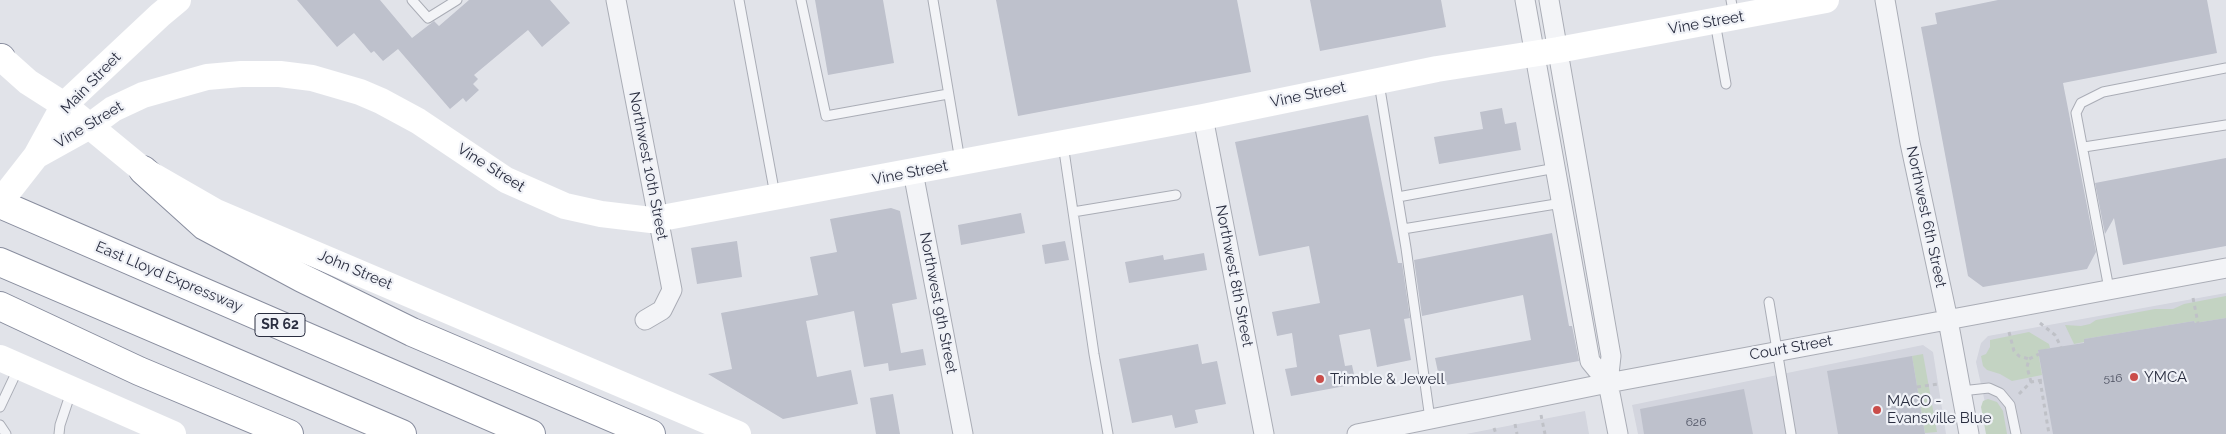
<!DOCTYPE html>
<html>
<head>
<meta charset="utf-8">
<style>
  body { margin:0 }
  canvas { display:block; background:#e1e3e9 }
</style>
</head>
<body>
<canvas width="2226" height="434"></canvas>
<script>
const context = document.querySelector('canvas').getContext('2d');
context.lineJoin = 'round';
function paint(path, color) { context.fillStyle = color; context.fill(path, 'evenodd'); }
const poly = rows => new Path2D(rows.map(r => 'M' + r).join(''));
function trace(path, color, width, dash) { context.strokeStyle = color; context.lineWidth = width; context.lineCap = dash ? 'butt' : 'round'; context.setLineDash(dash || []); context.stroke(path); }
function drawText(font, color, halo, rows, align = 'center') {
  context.font = font + ' Raleway,sans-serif'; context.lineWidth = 4.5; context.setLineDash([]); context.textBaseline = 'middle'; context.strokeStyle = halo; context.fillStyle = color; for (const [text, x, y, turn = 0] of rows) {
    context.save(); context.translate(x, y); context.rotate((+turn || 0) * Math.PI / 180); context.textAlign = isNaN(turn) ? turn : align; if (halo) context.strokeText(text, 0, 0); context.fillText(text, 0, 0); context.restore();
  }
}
const built = poly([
  [2226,293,2226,434,1992,434,1976,362,1981,343,1988,336],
  [1923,345,1933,352,1946,434,1638,434,1632,405],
  [1585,411,1589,434,1466,434]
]);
const green = poly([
  [2226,296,2226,318,2195,323,2194,321,2084,339,2084,342,2074,344,2065,325,2081,326,2090,324,2096,320,2155,309,2173,309,2184,304],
  [2029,332,2049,344,2050,348,2038,351,2042,375,2012,381,2000,374,1987,370,1983,366,1981,356,1986,354,1990,347,1990,340],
  [1923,354,1937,432,1925,433,1912,356],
  [1988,399,1997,402,2003,411,2007,434,1986,434,1981,407,1983,401]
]);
const building = poly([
  [297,0,380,0,412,38,434,21,439,26,469,0,550,0,570,23,542,47,528,30,474,75,478,79,473,84,479,90,466,102,463,98,450,109,398,49,383,61,374,51,371,53,354,33,337,47],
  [815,0,883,0,894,63,828,75],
  [996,0,1237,0,1251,72,1018,116],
  [1310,0,1441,0,1446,27,1320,51],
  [1998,0,2207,0,2217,53,2063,83,2096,252,2087,269,1983,287,1968,276,1921,27,1937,24,1935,13],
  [1502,108,1505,124,1516,122,1521,150,1439,164,1434,137,1483,129,1480,112],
  [1368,115,1398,263,1402,263,1410,318,1404,319,1411,360,1377,367,1370,329,1339,335,1345,366,1352,365,1356,384,1291,396,1285,369,1297,367,1292,333,1277,336,1272,312,1320,303,1309,246,1259,256,1235,142],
  [2226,158,2226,246,2123,265,2114,218,2105,234,2095,183],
  [891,208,900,211,917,299,892,304,901,353,923,349,926,365,889,371,888,363,864,367,854,311,806,321,817,377,851,370,858,404,783,419,708,374,732,369,721,313,818,295,810,257,837,252,830,219],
  [1021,213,1025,233,961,245,958,225],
  [1552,233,1569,326,1572,326,1579,361,1441,386,1435,358,1531,340,1523,295,1422,316,1414,260],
  [737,241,742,277,697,284,691,248],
  [1065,241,1069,260,1045,264,1042,245],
  [1204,253,1207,270,1129,283,1125,262,1163,255,1164,260],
  [2226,318,2226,434,2053,434,2038,350,2084,343,2084,339,2194,321,2195,323],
  [1198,344,1202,364,1217,361,1226,404,1195,410,1198,423,1175,428,1172,415,1132,423,1119,359],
  [1912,356,1925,434,1838,434,1827,371],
  [1744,389,1753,434,1644,434,1640,409],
  [893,394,900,434,876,434,870,398]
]);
const path = poly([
  [2193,298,2198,323],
  [2040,323,2055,335,2061,347],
  [2009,332,2014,351,2019,356,2029,359],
  [2040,380,2049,434],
  [2031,382,2027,367,2029,359,2039,354],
  [1917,387,1938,384],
  [2019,394,2031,382,2043,380],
  [1541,415,1545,434],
  [1515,424,1517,434],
  [1494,428,1496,434]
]);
const lane = poly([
  [412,0,428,18,457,0],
  [739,0,775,195],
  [801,0,826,116,948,94],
  [933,0,960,161],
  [1731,0,1734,16],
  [1715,22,1726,84],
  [1379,83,1406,248,1430,419],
  [1063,144,1094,354,1108,434],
  [2084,147,2226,125],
  [1398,197,1556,168],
  [1073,212,1176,195],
  [1403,229,1562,203],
  [2109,289,2076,113,2081,103,2103,92,2226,68],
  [1769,302,1791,434],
  [1961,391,1989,388,2000,393,2010,405,2016,434],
  [0,407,18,369],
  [0,425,6,434],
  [59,434,60,425,71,392]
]);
const street = poly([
  [616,0,672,290,662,310,645,320],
  [1525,0,1590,361,1608,383],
  [1549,0,1611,356,1608,383,1618,434],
  [1885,0,1910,143,1948,320,1969,434],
  [1203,117,1264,434],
  [913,172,963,434],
  [1357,434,1608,383,2226,268]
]);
const secondary = poly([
  [0,57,28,82,64,105,143,170,216,212,738,434],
  [36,156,90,126,113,109,143,95,207,77,241,74,280,74,312,78,360,92,381,101,418,121,506,180,565,206,601,214,651,220,1203,117,1437,69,1558,50,1826,0],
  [0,202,36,156,64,105,160,15,178,0],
  [0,358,173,434]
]);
const highway = poly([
  [0,58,1,58],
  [143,170,205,226,302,278,412,332,651,434],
  [0,204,531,434],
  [0,262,402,434],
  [0,306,139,371,289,434]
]);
const markers = [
  [2134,377,5,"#ca4d4a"],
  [1320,379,5,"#ca4d4a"],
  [1877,410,5,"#ca4d4a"]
];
const numberNames = [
  ["516",2113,378],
  ["626",1696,422]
];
const shields = [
  [280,325,50]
];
const shieldNames = [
  ["SR 62",280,325]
];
const streetNames = [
  ["Vine Street",1706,23,-10],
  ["Main Street",91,83,-46],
  ["Vine Street",1308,95,-12],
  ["Vine Street",89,125,-31],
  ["Northwest 10th Street",648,166,79],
  ["Vine Street",491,168,32],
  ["Vine Street",910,173,-11],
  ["Northwest 6th Street",1926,217,78],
  ["John Street",355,270,23],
  ["Northwest 8th Street",1234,276,79],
  ["East Lloyd Expressway",169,277,23],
  ["Northwest 9th Street",938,303,79],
  ["Court Street",1791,348,-10]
];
const poiNames = [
  ["YMCA",2144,377],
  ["Trimble & Jewell",1330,379],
  ["MACO -",1887,401],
  ["Evansville Blue",1887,418]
];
paint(built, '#d3d5de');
paint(green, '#c3d3c2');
paint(building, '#bec1cc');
trace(lane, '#aaadb6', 11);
trace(street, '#aaadb6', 21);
trace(highway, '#898e9f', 30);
trace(path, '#bfc1c7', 3, [4, 4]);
trace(lane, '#f3f4f7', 9);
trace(street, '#f3f4f7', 19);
trace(secondary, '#fff', 26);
trace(highway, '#fff', 28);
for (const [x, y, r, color] of markers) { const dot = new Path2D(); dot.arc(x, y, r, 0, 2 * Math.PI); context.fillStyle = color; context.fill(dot); trace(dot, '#f0f2f7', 2); }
drawText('12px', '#4f5363', null, numberNames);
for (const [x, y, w] of shields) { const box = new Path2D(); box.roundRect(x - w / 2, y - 11.5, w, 23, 4); context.fillStyle = '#f0f2f7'; context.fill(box); trace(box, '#2a2e40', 1); }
drawText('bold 14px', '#2a2e40', null, shieldNames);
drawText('15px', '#2a2e40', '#f0f2f7', streetNames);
drawText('15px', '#2a2e40', '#f0f2f7', poiNames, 'left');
</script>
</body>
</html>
